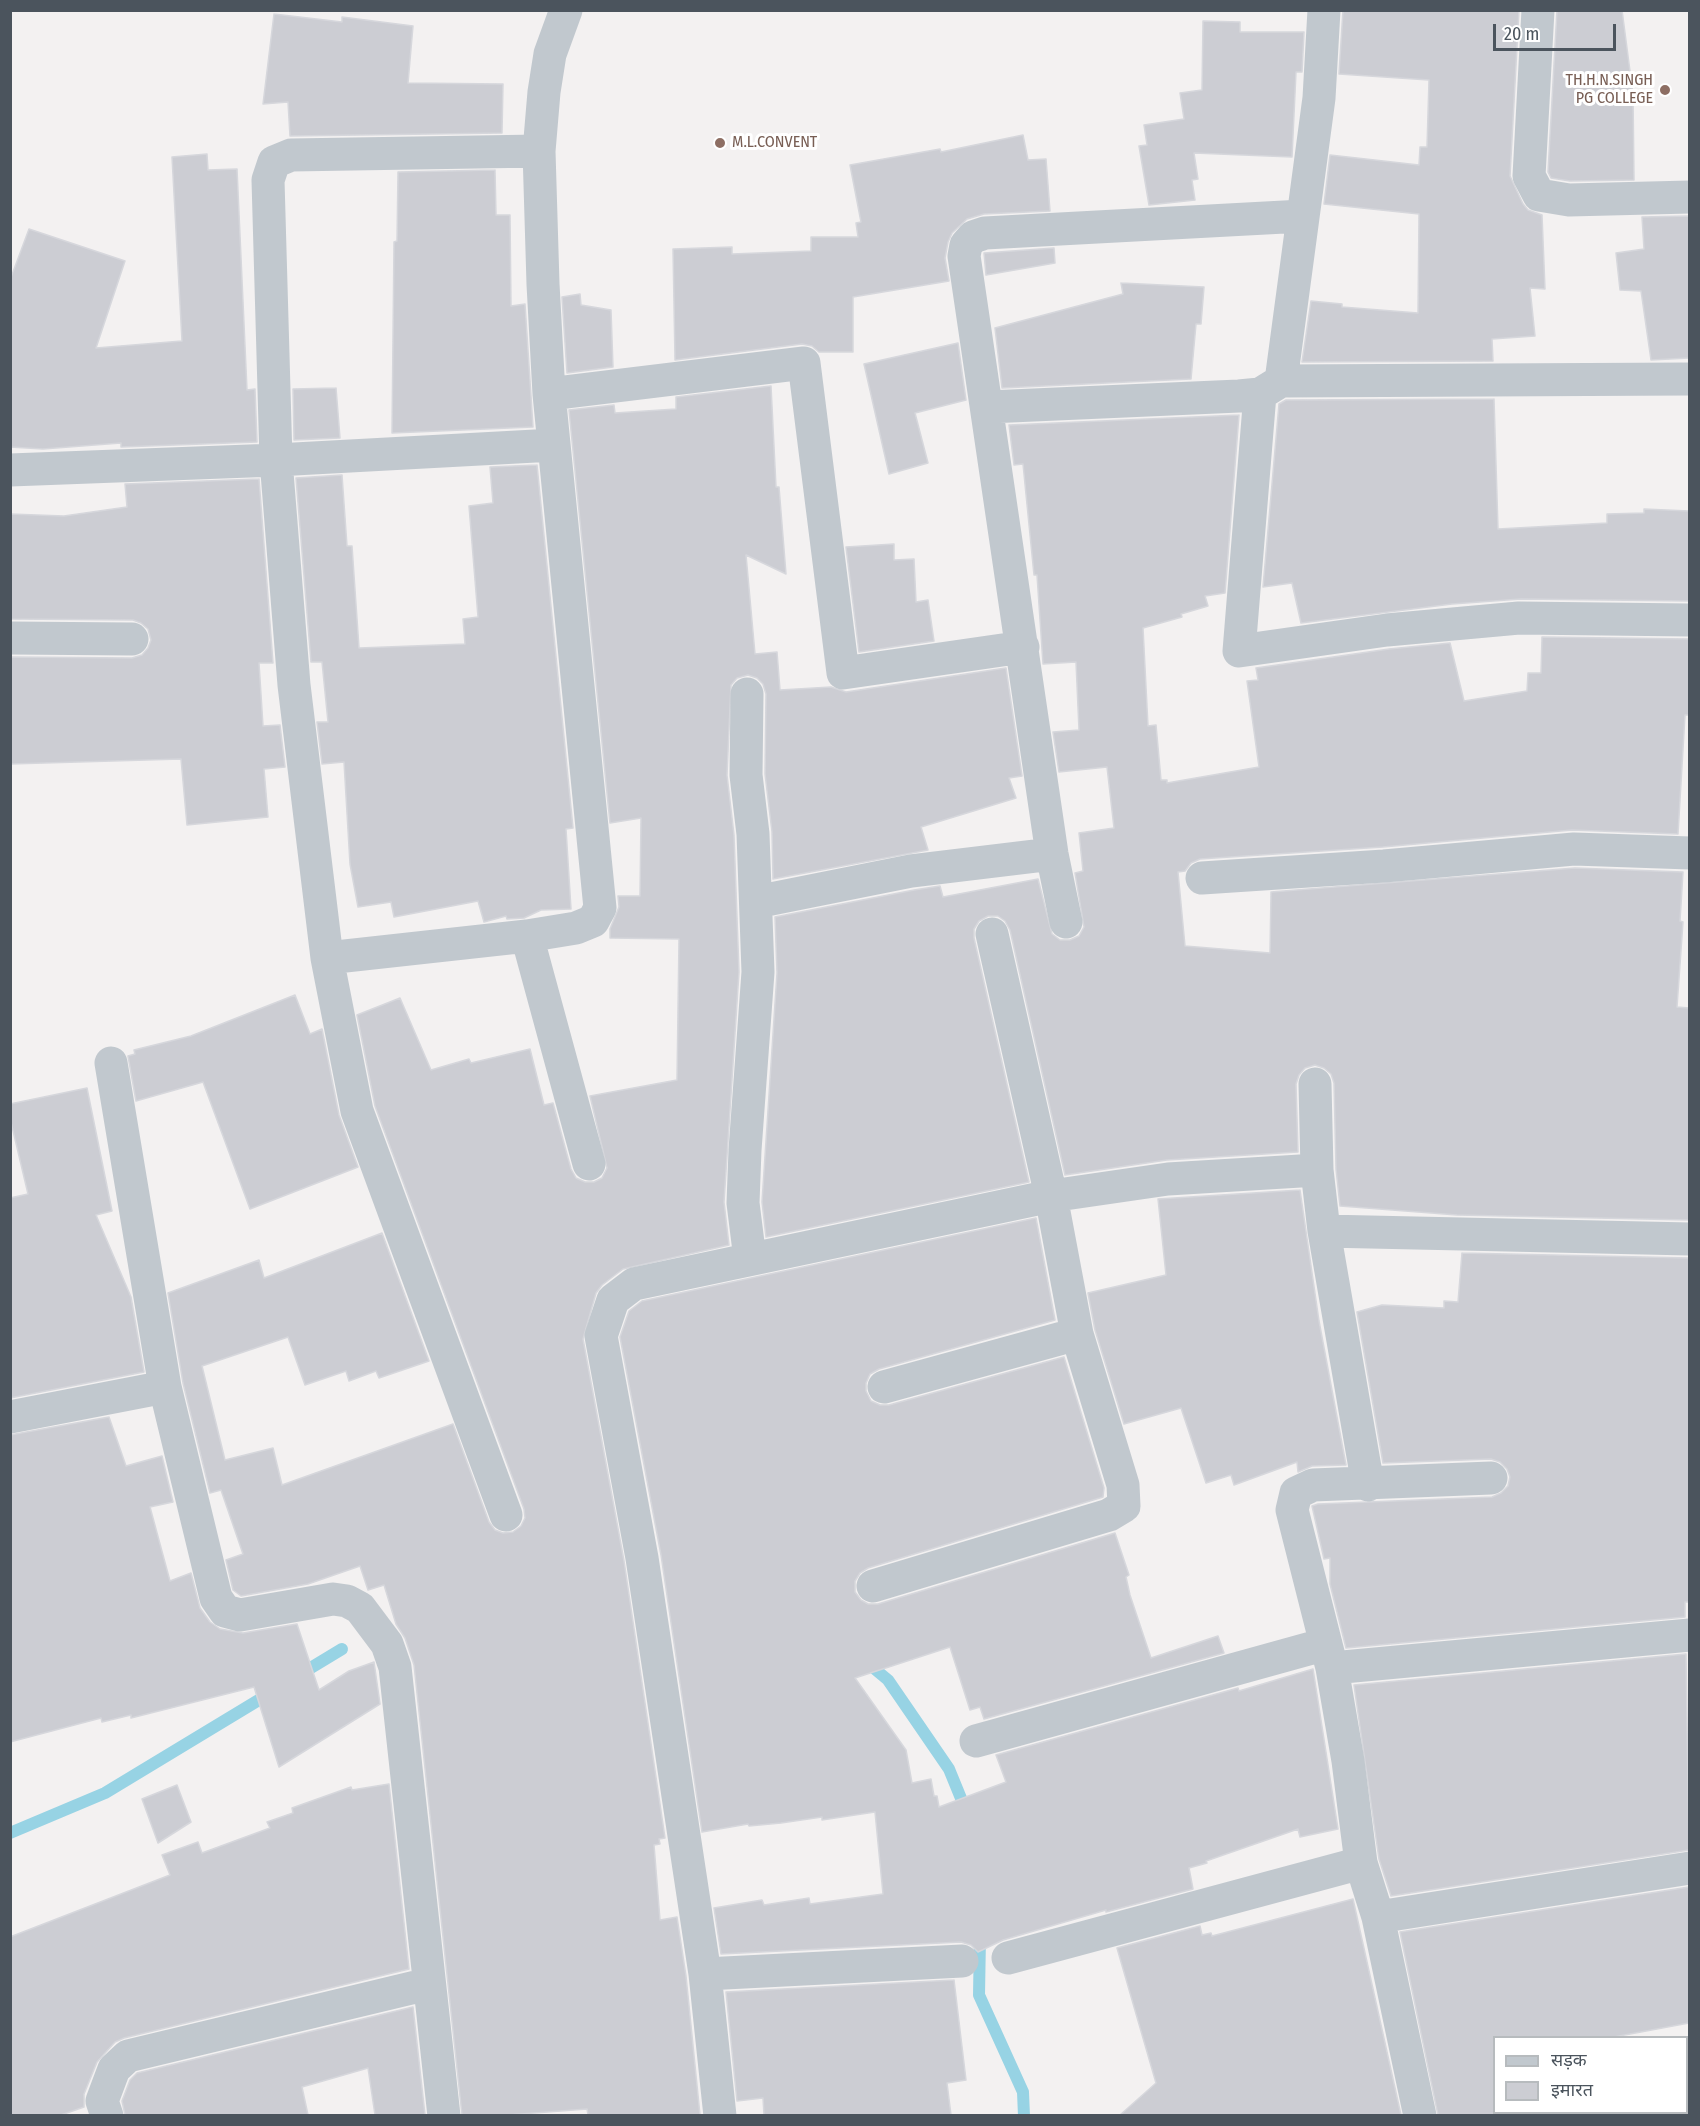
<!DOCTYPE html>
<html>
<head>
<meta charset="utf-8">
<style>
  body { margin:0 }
  #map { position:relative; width:1700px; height:2126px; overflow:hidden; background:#f3f1f1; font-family:"Fira Sans Condensed","Noto Sans Devanagari",sans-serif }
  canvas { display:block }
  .frame { position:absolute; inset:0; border:12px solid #4b545d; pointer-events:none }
  .legend { position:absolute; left:1493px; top:2036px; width:195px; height:78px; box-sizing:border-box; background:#fff; border:2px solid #b7bbbe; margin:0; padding:8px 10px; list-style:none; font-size:18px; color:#4b545d }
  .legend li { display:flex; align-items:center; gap:12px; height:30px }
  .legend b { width:30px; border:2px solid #b7bbbe }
  .scale { position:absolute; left:1493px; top:24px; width:123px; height:27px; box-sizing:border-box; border:3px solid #4b545d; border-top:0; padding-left:8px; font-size:18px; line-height:21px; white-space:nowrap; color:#4b545d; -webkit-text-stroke:4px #fff; paint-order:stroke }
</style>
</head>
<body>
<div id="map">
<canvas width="1700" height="2126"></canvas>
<div class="frame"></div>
<ul class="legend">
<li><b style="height:8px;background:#c1c8ce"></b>सड़क</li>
<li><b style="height:16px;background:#cccdd3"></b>इमारत</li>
</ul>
<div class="scale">20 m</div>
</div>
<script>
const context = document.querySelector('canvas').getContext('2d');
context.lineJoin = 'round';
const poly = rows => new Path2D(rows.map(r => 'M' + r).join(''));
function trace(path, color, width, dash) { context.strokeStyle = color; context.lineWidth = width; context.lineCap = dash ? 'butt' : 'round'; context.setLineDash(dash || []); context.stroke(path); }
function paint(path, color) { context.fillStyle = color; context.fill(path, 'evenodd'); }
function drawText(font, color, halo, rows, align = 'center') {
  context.font = font + ' "Fira Sans Condensed",sans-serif'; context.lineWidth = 6; context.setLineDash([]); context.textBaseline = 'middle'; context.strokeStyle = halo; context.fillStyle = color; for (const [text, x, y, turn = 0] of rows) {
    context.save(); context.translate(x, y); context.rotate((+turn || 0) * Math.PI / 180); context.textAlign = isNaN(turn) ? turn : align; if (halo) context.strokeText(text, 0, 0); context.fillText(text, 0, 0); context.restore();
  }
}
const stream = poly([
  [864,1660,888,1680,949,1769,967,1813],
  [299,1675,342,1649],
  [10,1833,105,1793,272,1692],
  [980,1937,979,1995,1023,2092,1024,2116]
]);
const building = poly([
  [1343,10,1519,10,1510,176,1523,204,1528,210,1542,215,1545,289,1530,288,1535,336,1492,339,1493,361,1302,362,1311,301,1342,304,1342,307,1418,313,1419,214,1324,204,1330,155,1419,165,1420,147,1427,147,1429,80,1339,74,1343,10],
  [1557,10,1622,10,1633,94,1634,180,1570,181,1551,178,1548,172,1557,10],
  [274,14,342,22,342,17,413,26,408,83,503,84,502,133,290,136,288,102,263,104,274,14],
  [1203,21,1240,22,1240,32,1304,32,1302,72,1296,72,1292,157,1194,153,1198,179,1192,180,1195,200,1149,205,1139,146,1147,145,1144,125,1184,119,1180,93,1202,90,1203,21],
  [1023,135,1028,160,1046,159,1050,211,984,214,967,219,952,233,948,242,945,258,949,281,853,297,853,352,819,352,812,346,802,344,675,360,673,249,732,247,732,254,811,251,811,237,858,237,856,223,861,222,850,165,940,149,941,152,1023,135],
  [207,154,208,170,237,169,247,390,255,389,257,442,121,447,121,443,43,449,10,447,10,280,29,229,125,261,96,348,182,341,172,157,207,154],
  [495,170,496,215,510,215,511,306,525,304,533,427,392,433,394,242,397,241,398,172,495,170],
  [1689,216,1689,358,1651,360,1641,291,1620,290,1616,253,1644,249,1642,217,1689,216],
  [1054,248,1055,263,986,275,984,253,1054,248],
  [1121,283,1204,287,1201,324,1196,324,1191,379,1002,388,995,328,1123,294,1121,283],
  [580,294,581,305,611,310,613,367,567,373,562,297,580,294],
  [958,343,966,400,915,413,928,463,889,474,864,364,958,343],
  [771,386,776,487,779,487,786,574,746,555,755,654,777,652,780,690,831,687,846,692,1006,668,1022,776,1009,778,1016,798,921,827,928,850,773,879,772,832,765,774,766,694,763,684,757,678,748,675,737,678,731,685,727,775,734,835,739,972,724,1202,729,1245,623,1269,602,1285,596,1293,583,1339,624,1561,665,1838,659,1839,660,1844,654,1845,660,1920,677,1917,686,1976,700,2115,588,2115,587,2109,508,2115,462,2115,414,1665,405,1638,396,1624,384,1585,368,1590,360,1566,308,1584,241,1596,233,1590,226,1560,243,1554,221,1490,210,1493,183,1383,168,1293,259,1260,264,1278,382,1233,429,1361,379,1378,376,1371,349,1381,346,1371,305,1385,288,1337,202,1366,225,1460,273,1448,282,1485,453,1424,489,1522,495,1530,503,1533,513,1532,521,1526,525,1518,524,1509,375,1106,357,1015,400,998,431,1070,469,1059,471,1063,530,1049,544,1105,553,1103,571,1169,576,1178,585,1182,594,1182,602,1178,607,1168,590,1096,677,1080,679,939,610,938,610,929,619,907,618,896,640,896,641,818,610,823,569,410,614,405,615,413,676,409,676,397,771,386],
  [336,388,340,438,294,440,293,389,336,388],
  [1494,399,1498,529,1607,523,1607,514,1644,513,1644,509,1689,511,1689,601,1521,599,1452,604,1301,623,1292,583,1263,587,1279,404,1286,400,1494,399],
  [1239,415,1225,593,1205,596,1208,606,1181,614,1182,617,1143,628,1148,726,1156,725,1161,780,1167,780,1167,783,1259,767,1247,681,1258,680,1256,668,1389,649,1450,643,1464,701,1527,691,1528,673,1541,673,1542,637,1689,639,1689,715,1685,715,1678,834,1572,830,1383,847,1200,859,1191,863,1185,871,1178,872,1185,946,1270,953,1271,892,1575,868,1683,872,1680,921,1683,922,1677,1007,1689,1008,1689,1220,1457,1215,1340,1206,1336,1169,1334,1083,1331,1074,1324,1068,1315,1065,1305,1068,1299,1075,1296,1084,1298,1152,1167,1160,1065,1175,1010,930,1005,921,998,916,988,916,979,921,974,929,974,938,1029,1182,766,1237,762,1202,777,973,775,917,914,890,940,886,943,897,1038,879,1052,934,1060,940,1070,940,1079,936,1084,927,1075,873,1083,871,1079,833,1114,828,1107,767,1059,772,1053,732,1079,730,1076,662,1043,664,1037,575,1034,575,1023,464,1014,465,1009,425,1239,415],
  [537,465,573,828,566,829,571,909,541,910,524,918,507,919,506,916,484,922,478,901,394,917,391,902,358,907,350,864,344,762,322,764,317,722,328,722,322,662,311,662,296,478,342,475,347,546,352,546,359,648,465,644,463,619,478,617,469,506,493,503,490,467,537,465],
  [259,479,273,663,259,663,263,726,280,725,285,767,264,769,268,817,187,825,181,759,10,764,10,657,132,658,142,655,148,648,151,640,148,629,141,623,133,620,10,619,10,514,64,516,127,507,125,484,259,479],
  [894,544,894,560,914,559,916,602,928,600,934,641,859,652,846,547,894,544],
  [295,995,310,1034,322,1029,339,1115,358,1167,250,1209,203,1082,136,1101,128,1056,135,1054,134,1050,191,1036,295,995],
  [87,1088,112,1211,96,1215,131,1297,144,1372,10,1398,10,1198,28,1194,10,1118,10,1104,87,1088],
  [1300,1190,1319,1321,1346,1465,1312,1466,1298,1472,1297,1462,1234,1485,1231,1475,1206,1483,1181,1408,1124,1424,1095,1330,1088,1293,1166,1275,1158,1199,1300,1190],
  [1036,1218,1055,1320,879,1369,870,1374,866,1383,866,1391,871,1401,880,1405,889,1405,1064,1357,1104,1488,1103,1497,868,1568,860,1573,855,1581,855,1592,861,1600,868,1604,878,1604,1115,1533,1129,1575,1126,1577,1130,1595,1151,1658,1218,1636,1224,1653,984,1719,980,1707,970,1710,950,1647,855,1678,906,1750,912,1783,931,1779,934,1796,937,1796,939,1807,1006,1782,996,1755,1238,1688,1239,1691,1313,1669,1338,1829,1300,1837,1298,1829,1206,1861,1207,1863,1189,1868,1193,1889,1106,1912,1106,1910,1003,1940,978,1952,971,1945,961,1942,721,1954,714,1908,762,1900,764,1905,809,1898,810,1904,883,1894,875,1812,822,1820,822,1817,781,1823,749,1826,748,1824,702,1832,661,1555,620,1337,629,1311,642,1301,1036,1218],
  [1462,1253,1689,1258,1689,1602,1685,1602,1685,1617,1346,1648,1330,1584,1330,1558,1324,1559,1312,1506,1318,1504,1492,1497,1501,1493,1508,1486,1510,1477,1507,1469,1500,1462,1491,1459,1383,1463,1357,1312,1382,1305,1444,1308,1444,1301,1458,1302,1462,1253],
  [109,1417,126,1466,162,1456,173,1502,150,1507,170,1581,191,1573,200,1608,210,1622,220,1629,243,1633,297,1624,319,1690,349,1671,374,1662,380,1704,279,1767,254,1687,131,1718,131,1715,102,1722,101,1718,10,1742,10,1435,109,1417],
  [1686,1654,1689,1850,1391,1896,1379,1859,1354,1685,1686,1654],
  [389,1784,409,1969,124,2038,115,2042,97,2062,84,2094,84,2107,61,2115,10,2115,10,1937,170,1875,162,1855,198,1842,202,1853,270,1828,267,1822,293,1813,292,1808,351,1787,352,1790,389,1784],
  [177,1785,191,1822,158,1843,142,1799,177,1785],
  [1689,1887,1689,2023,1614,2037,1494,2037,1494,2115,1438,2115,1400,1932,1689,1887],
  [1353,1899,1401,2115,1120,2115,1156,2083,1117,1948,1200,1926,1202,1935,1211,1933,1212,1936,1353,1899],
  [954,1980,966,2080,947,2083,951,2115,764,2115,763,2098,737,2101,726,1992,954,1980],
  [413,2007,425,2115,375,2115,368,2068,302,2087,308,2115,125,2115,122,2101,130,2080,137,2073,413,2007]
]);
const minor = poly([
  [1538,10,1529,176,1539,195,1569,200,1690,197],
  [1281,381,1690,379],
  [549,394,804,363,843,673,1023,647],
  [1260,394,1239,651,1387,630,1519,618,1690,620],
  [988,407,1239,396,1260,394,1281,381,1319,98,1324,10],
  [10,470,276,460,554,445],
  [10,638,132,639],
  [747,694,746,775,753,834,758,972,745,1150,743,1203,750,1259],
  [1202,878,1384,866,1574,849,1690,853],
  [756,902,911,871,1052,854],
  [1066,922,1052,854,964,256,966,245,973,237,985,233,1303,216],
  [527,936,589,1164],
  [327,958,527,936,576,928,593,921,600,908,549,394,543,284,539,151,544,92,550,54,566,10],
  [111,1063,165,1387],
  [1315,1084,1317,1170,1324,1231,1368,1485],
  [1324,1231,1690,1239],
  [884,1387,1077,1334],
  [10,1417,165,1387,216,1598,225,1611,240,1615,333,1599,347,1601,360,1608,387,1644,395,1667,444,2116],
  [506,1515,357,1111,327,958,294,685,276,460,268,180,274,162,291,155,539,151],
  [873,1586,1109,1515,1124,1506,1123,1485,1077,1334,1051,1196,992,934],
  [1332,1668,1690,1635],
  [976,1741,1326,1644],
  [1378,1917,1690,1868],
  [1008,1958,1361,1863],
  [705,1974,962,1961],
  [107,2116,102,2101,114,2069,128,2056,428,1984],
  [720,2116,705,1974,642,1558,601,1336,613,1300,634,1284,1051,1196,1168,1179,1317,1170],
  [1420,2116,1378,1917,1361,1863,1348,1761,1332,1668,1292,1510,1296,1493,1313,1485,1491,1478]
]);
const markers = [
  [1665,90,6,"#8d6e63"],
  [720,143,6,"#8d6e63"]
];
const educationNames = [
  ["TH.H.N.SINGH",1653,81],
  ["PG COLLEGE",1653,99],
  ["M.L.CONVENT",732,143,"left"]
];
trace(stream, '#97d3e4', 12);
paint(building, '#cccdd3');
trace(building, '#d6d7dc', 1.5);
trace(minor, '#c1c8ce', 33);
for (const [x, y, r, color] of markers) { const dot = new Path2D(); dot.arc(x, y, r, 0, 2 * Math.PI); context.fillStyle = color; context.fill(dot); trace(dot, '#fff', 2); }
drawText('16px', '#785e54', '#fff', educationNames, 'right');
</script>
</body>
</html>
